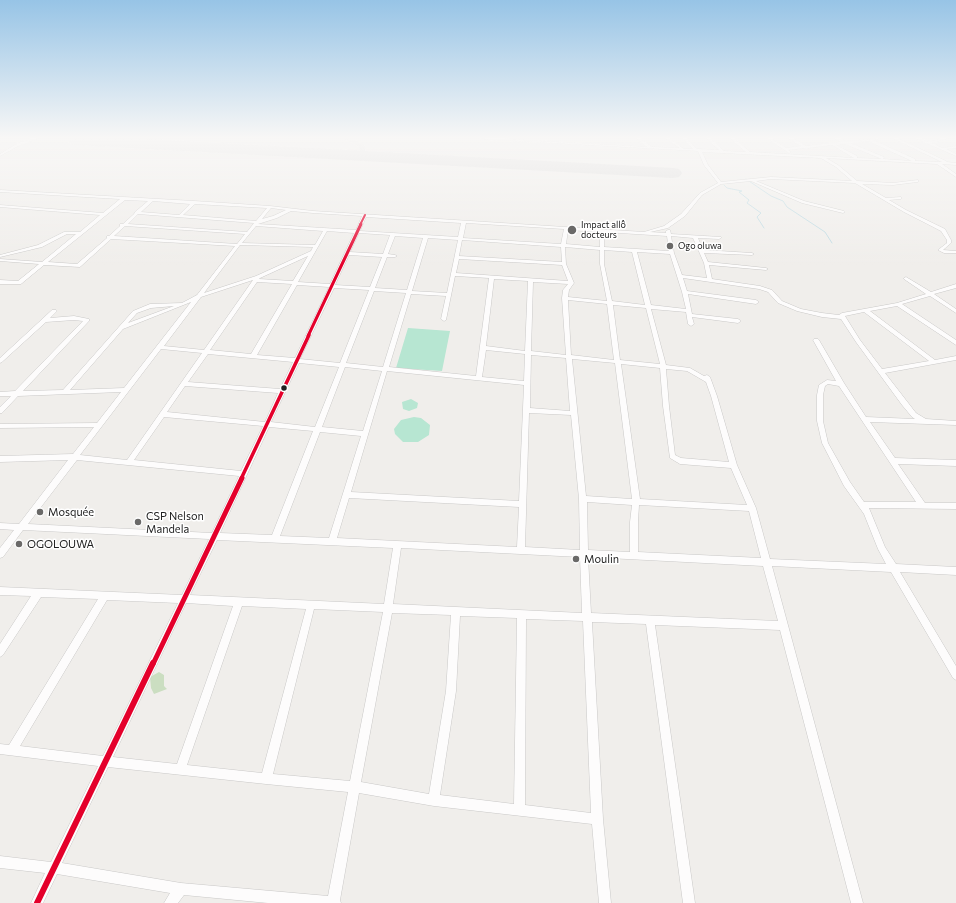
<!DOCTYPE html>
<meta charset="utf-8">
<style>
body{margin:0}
canvas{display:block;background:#f0eeeb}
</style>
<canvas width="956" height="903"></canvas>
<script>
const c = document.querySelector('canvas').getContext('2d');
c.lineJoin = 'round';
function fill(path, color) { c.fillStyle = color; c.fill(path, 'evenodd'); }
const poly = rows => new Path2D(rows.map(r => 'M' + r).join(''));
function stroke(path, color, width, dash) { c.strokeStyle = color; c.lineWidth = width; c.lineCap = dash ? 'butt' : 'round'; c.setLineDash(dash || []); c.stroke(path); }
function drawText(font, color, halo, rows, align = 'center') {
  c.font = font + ' Commissioner,sans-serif'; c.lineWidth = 3; c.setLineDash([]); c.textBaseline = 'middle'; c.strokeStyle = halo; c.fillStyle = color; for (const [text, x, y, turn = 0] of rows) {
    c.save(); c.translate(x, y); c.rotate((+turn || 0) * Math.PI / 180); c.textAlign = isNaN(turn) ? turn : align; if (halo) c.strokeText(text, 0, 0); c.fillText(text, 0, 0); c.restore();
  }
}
const forest = poly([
 [159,672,164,675,164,686,167,689,154,694,151,688,150,677]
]);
const pitch = poly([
 [408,328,450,331,442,371,396,368],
 [411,399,418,403,417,408,409,411,403,409,402,402],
 [414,417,421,418,430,425,429,435,418,442,403,442,395,434,394,429,401,420]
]);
const stream = poly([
 [746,179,771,196,783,201,787,207,825,232,832,243],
 [724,185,727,188,742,191,739,192,749,200,747,203,761,213,757,217,764,228]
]);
const taxiway = poly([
 [345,139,353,139,364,145,367,158,361,158,359,147,345,139]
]);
const runway = poly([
 [67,139,149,139,673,168,679,169,682,173,679,177,673,178,75,145,69,143,67,139]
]);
const minor = poly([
 [31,139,37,139,20,145,0,156,0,154,18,143,31,139],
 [481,139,503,139,647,147,637,139,641,139,652,147,680,148,666,139,670,139,684,149,693,149,683,139,687,139,697,149,719,150,707,139,711,139,724,151,746,152,731,139,735,139,750,152,854,158,832,145,808,148,807,149,804,148,788,150,791,152,789,153,768,139,772,139,786,148,801,146,789,139,794,139,806,146,841,142,835,139,840,139,846,141,879,139,873,140,915,159,915,161,942,162,894,139,899,139,946,161,947,162,956,163,956,165,942,164,956,174,956,177,937,164,826,158,838,165,857,181,893,183,918,180,918,182,917,182,893,185,862,184,886,198,901,197,901,199,900,199,889,200,906,210,945,229,951,240,951,243,943,250,956,251,956,253,944,253,938,250,947,243,947,240,941,231,904,212,855,183,771,179,756,181,804,201,844,211,845,212,843,213,802,203,751,181,721,184,702,195,685,216,668,228,650,232,666,233,666,231,668,230,670,230,671,234,721,237,721,238,719,239,698,238,703,250,752,253,754,254,752,255,704,253,708,262,766,268,768,269,766,270,709,265,712,279,760,286,772,290,782,301,801,309,822,313,839,315,842,313,897,303,926,294,904,279,904,278,906,277,931,292,956,284,956,288,934,294,956,309,956,313,930,296,902,304,956,340,956,345,897,306,870,311,935,360,956,356,956,360,885,373,916,413,926,419,956,421,956,425,870,422,895,458,956,460,956,466,898,464,925,503,956,503,956,509,869,508,885,547,896,564,956,567,956,575,900,572,956,666,956,680,953,678,891,572,772,566,863,903,851,903,780,630,655,625,695,903,683,903,646,624,592,622,603,819,611,903,599,903,592,824,434,806,359,793,340,900,341,903,268,903,184,895,178,903,164,903,170,893,57,874,43,903,31,903,45,873,0,868,0,856,51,862,98,766,0,754,0,744,9,745,98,599,41,597,3,655,0,657,0,644,31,596,0,595,0,587,182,595,209,539,23,530,3,557,0,558,0,548,14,530,0,529,0,523,19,524,68,460,0,462,0,456,73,454,94,427,0,428,0,424,97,423,121,392,18,396,2,413,0,413,0,407,11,396,0,396,0,392,15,391,83,321,74,320,46,322,2,362,0,363,0,358,52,310,56,310,57,311,50,318,74,316,89,319,89,321,23,391,63,390,133,311,150,304,182,303,197,295,235,246,111,239,80,267,44,265,21,284,0,284,0,280,18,281,39,264,0,261,0,259,42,262,76,234,67,234,42,247,0,257,0,255,38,245,64,232,80,232,100,215,0,207,0,205,103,213,120,199,0,192,0,190,194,201,270,206,313,211,644,232,664,226,681,214,700,193,718,183,704,165,698,151,481,139],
 [868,141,912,161,883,159,884,157,850,143,868,141],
 [845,144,882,159,883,159,857,158,857,156,836,145,845,144],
 [702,152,821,158,836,167,852,181,771,177,721,182,708,165,702,152],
 [125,200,148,201,135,212,134,214,123,224,120,224,120,226,109,236,107,236,107,238,77,264,48,262,125,200],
 [153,201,190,204,179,215,141,212,153,201],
 [195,204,267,208,256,221,183,215,195,204],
 [271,208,286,210,273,216,262,219,271,208],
 [291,211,313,213,362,216,356,230,258,224,277,218,291,211],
 [138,214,254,223,247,232,128,224,138,214],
 [366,217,461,223,458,237,360,231,366,217],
 [466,223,564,229,561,244,463,238,466,223],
 [125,226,245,234,237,244,114,236,125,226],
 [256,226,323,231,315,245,242,243,256,226],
 [568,230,600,232,600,247,566,244,568,230],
 [327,231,354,233,330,284,298,282,327,231],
 [604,232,667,236,669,251,604,247,604,232],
 [359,233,390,235,383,254,350,252,359,233],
 [395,236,423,238,407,290,375,288,387,257,395,257,397,256,395,255,388,254,395,236],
 [671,236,693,238,704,263,707,278,682,275,674,253,671,236],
 [428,238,458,240,447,293,412,291,428,238],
 [462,240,561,247,562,262,459,256,462,240],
 [240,245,313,247,311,251,256,276,204,293,240,245],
 [565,247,600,250,600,264,607,301,568,297,569,290,574,283,566,264,565,247],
 [604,250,632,252,645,305,612,301,604,264,604,250],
 [637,252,670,254,682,292,686,309,651,305,637,252],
 [349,255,382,257,370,287,335,285,349,255],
 [308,256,293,281,259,279,260,278,308,256],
 [459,259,562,265,568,281,456,273,459,259],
 [455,276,489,278,476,376,389,367,411,294,446,296,441,319,444,321,446,320,455,276],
 [683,278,759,289,768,292,778,303,797,311,822,317,841,319,856,342,902,405,912,417,915,419,866,417,844,383,819,340,818,339,814,339,813,340,836,381,827,380,819,385,817,395,817,421,822,443,844,486,864,514,878,549,886,564,770,559,756,508,737,465,717,396,710,377,707,375,704,376,690,368,666,365,651,309,686,312,688,324,691,326,694,324,692,317,738,323,741,321,738,319,692,314,688,294,756,304,759,302,756,300,687,291,683,278],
 [494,279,528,281,525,351,486,346,494,279],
 [253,280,204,350,164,346,201,297,253,280],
 [257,282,292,284,251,354,210,350,257,282],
 [533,282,568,284,563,290,562,298,566,355,531,351,533,282],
 [297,285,329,287,295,358,257,355,297,285],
 [334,288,369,290,340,363,300,359,334,288],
 [374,291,406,293,383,367,346,363,374,291],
 [568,300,607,304,614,360,571,355,568,300],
 [191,302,124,388,70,390,123,329,191,302],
 [613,305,646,308,660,364,620,360,613,305],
 [174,306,128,323,137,313,151,308,174,306],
 [864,312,929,361,882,369,860,340,845,316,864,312],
 [161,349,202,353,127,460,80,455,161,349],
 [486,350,525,354,524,381,482,377,486,350],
 [208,354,293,362,280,389,188,382,208,354],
 [531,355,566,358,570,411,530,408,531,355],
 [572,359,615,363,632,499,586,496,572,359],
 [299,363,339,367,315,427,271,422,299,363],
 [621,364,660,368,663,406,670,458,680,464,731,468,747,505,640,499,621,364],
 [345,367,382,371,363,431,322,427,345,367],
 [666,369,687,371,706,382,711,396,729,462,681,458,675,455,669,406,666,369],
 [387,371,524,385,519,501,351,492,387,371],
 [828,384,839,386,916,502,864,502,850,482,828,443,823,421,823,395,825,386,828,384],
 [185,386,278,393,265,422,167,412,185,386],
 [529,413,571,415,579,499,580,550,525,547,529,413],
 [164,417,263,426,241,471,134,460,164,417],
 [269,427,313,431,272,535,220,533,269,427],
 [320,432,361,436,329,538,280,536,320,432],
 [77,460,239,476,212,533,28,524,77,460],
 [349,498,519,507,517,547,337,538,349,498],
 [587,502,632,505,630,522,630,552,588,550,587,502],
 [639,505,749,511,761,558,638,552,638,522,639,505],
 [217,540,393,548,384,604,190,595,217,540],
 [401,548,580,557,582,613,393,604,401,548],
 [588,557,763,566,778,621,591,613,588,557],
 [107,600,178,603,103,756,20,746,107,600],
 [186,603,233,606,177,764,113,757,186,603],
 [242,606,306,609,262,773,187,765,242,606],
 [314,609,383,612,350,781,273,774,314,609],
 [392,613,451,615,446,691,429,794,361,782,392,613],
 [460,616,517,618,514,804,440,795,456,691,460,616],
 [526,619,583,621,591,813,525,805,526,619],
 [108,767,266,784,348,792,328,896,181,883,62,863,108,767],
 [917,139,922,139,928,142,940,139,947,139,932,143,942,148,956,146,956,148,946,149,956,154,956,156,917,139]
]);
const bus1Far4 = poly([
 [360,225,365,215]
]);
const bus1Far3 = poly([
 [308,336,361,224]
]);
const bus1Far2 = poly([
 [241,479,309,335]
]);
const bus1Far1 = poly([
 [153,664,242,478]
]);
const bus1 = poly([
 [37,903,153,663]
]);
const markers = [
 [572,230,5,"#6a6968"],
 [670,246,4,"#6a6968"],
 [284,388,3.5,"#222"],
 [40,512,4,"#6a6968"],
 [138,522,4,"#6a6968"],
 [19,544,4,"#6a6968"],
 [576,559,4,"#6a6968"]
];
const farPoinames = [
 ["Impact allô",581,225],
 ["docteurs",581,235],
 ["Ogo oluwa",678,246]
];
const poiNames = [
 ["Mosquée",48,512],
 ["CSP Nelson",146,516],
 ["Mandela",146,529],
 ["OGOLOUWA",27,544],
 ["Moulin",584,559]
];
fill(forest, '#cbdec1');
fill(pitch, '#b7e6d2');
stroke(stream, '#bfdbe3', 1);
fill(taxiway, '#dedddc');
fill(runway, '#dedddc');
stroke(minor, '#c9c8c7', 1);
fill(minor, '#fdfcfc');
stroke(bus1Far4, '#e4002b', 2);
stroke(bus1Far3, '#e4002b', 3);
stroke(bus1Far2, '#e4002b', 3.5);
stroke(bus1Far1, '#e4002b', 5);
stroke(bus1, '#e4002b', 6);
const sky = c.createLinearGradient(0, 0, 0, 265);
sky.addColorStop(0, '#97c4e6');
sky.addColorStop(0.52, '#f8f7f6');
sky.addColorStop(1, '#f8f7f600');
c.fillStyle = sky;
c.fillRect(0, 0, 956, 265);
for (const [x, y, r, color] of markers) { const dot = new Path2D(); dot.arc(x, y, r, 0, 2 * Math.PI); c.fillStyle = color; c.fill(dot); stroke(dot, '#fff', 1.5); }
drawText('9px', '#222', '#fff', farPoinames, 'left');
drawText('11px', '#222', '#fff', poiNames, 'left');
</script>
